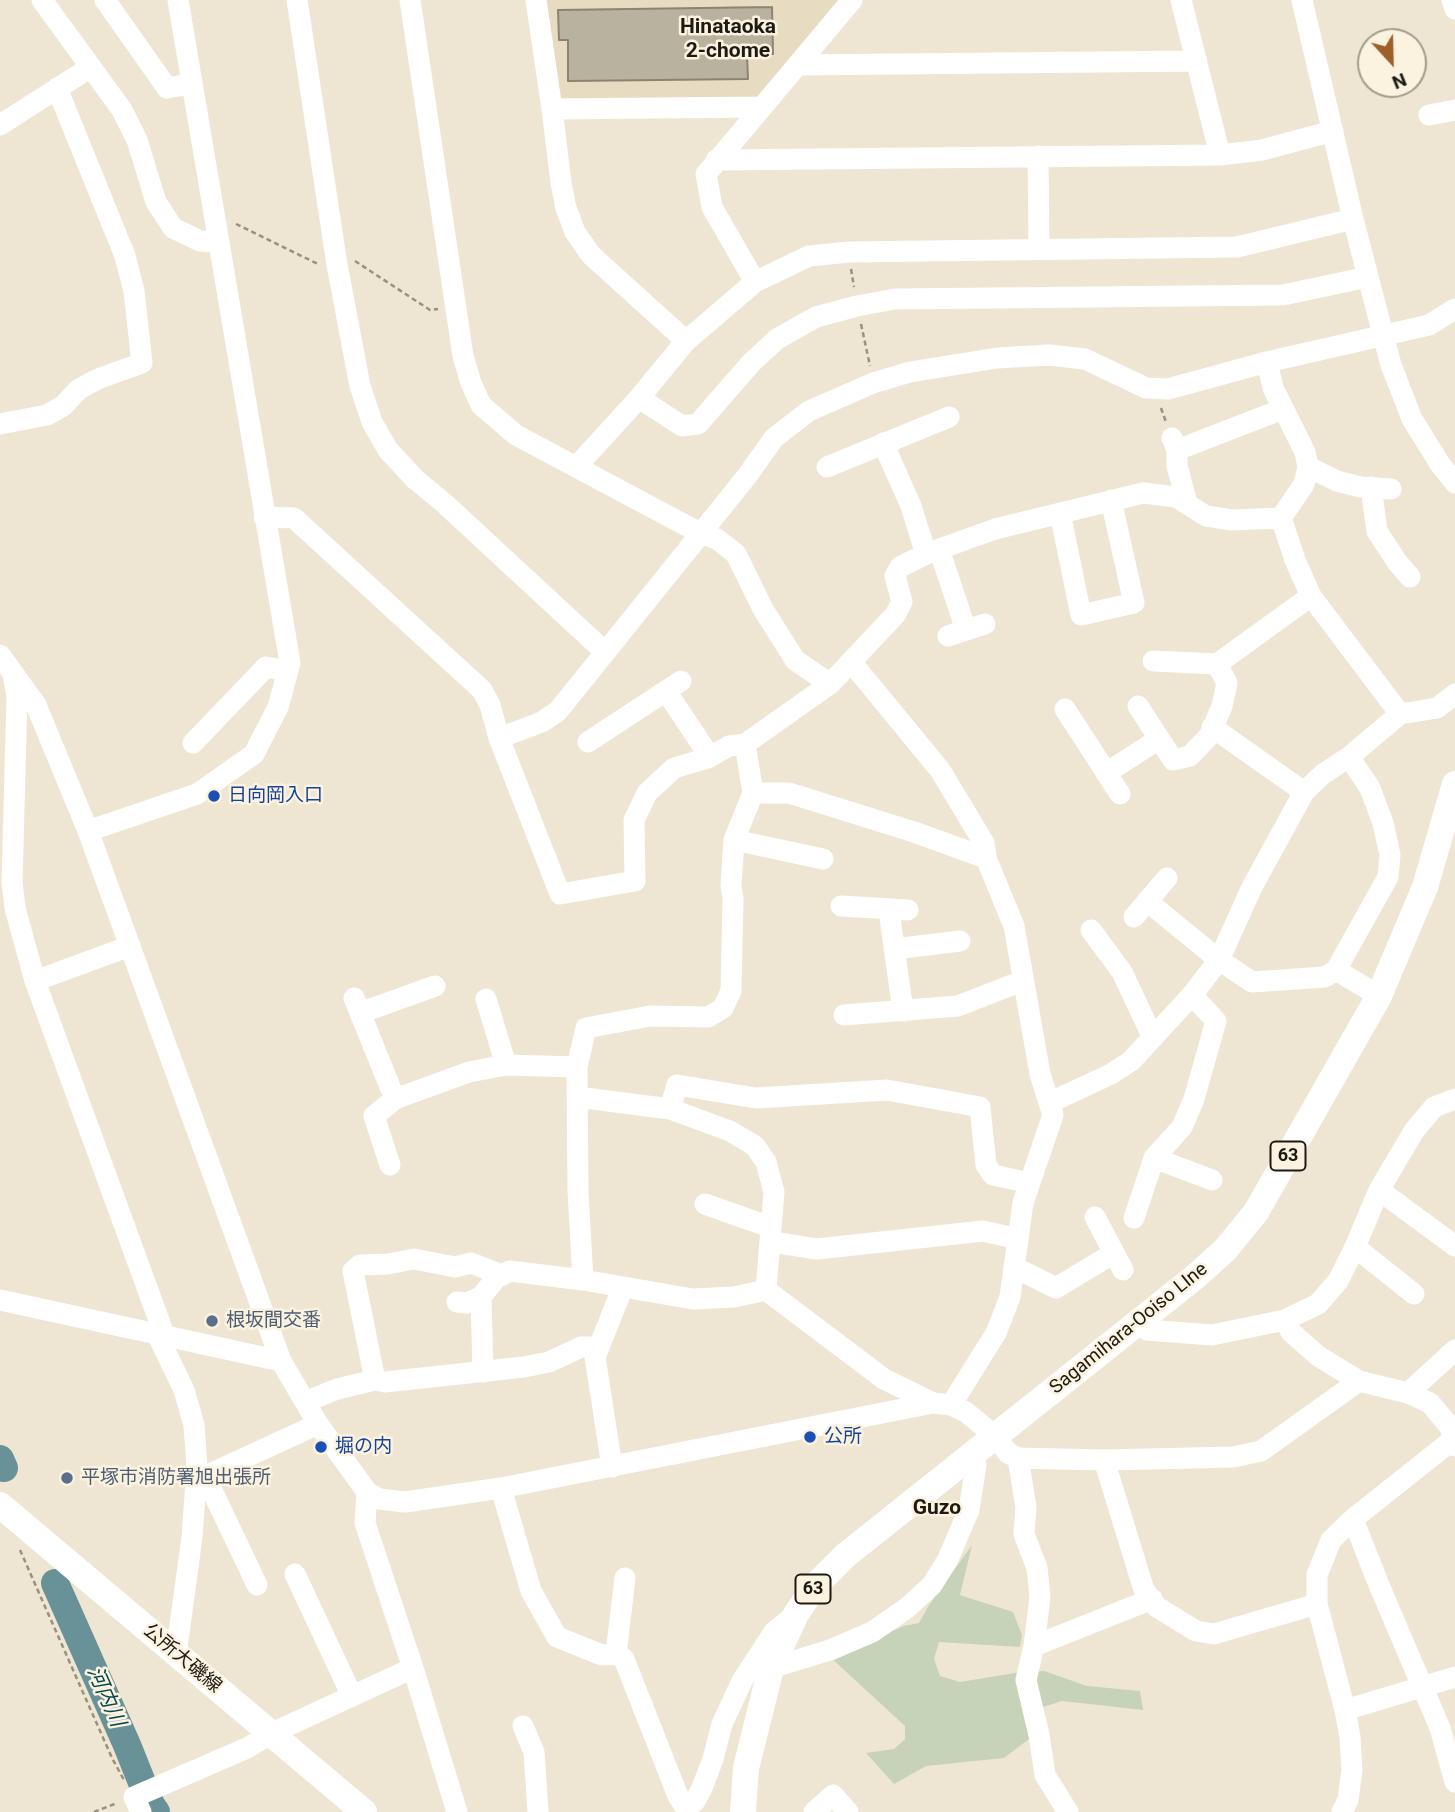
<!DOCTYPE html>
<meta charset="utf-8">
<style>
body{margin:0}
#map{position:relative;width:1455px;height:1812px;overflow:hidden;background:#eee6d2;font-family:Roboto,sans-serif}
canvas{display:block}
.north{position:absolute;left:1357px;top:28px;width:70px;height:70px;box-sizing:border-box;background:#fbf3df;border:2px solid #a29c8d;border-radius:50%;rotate:158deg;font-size:19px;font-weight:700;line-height:28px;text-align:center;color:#1d1a13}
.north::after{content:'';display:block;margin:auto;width:24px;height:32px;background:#a05f2a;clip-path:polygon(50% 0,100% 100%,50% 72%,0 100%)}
</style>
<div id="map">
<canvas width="1455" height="1812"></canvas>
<div class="north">N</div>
</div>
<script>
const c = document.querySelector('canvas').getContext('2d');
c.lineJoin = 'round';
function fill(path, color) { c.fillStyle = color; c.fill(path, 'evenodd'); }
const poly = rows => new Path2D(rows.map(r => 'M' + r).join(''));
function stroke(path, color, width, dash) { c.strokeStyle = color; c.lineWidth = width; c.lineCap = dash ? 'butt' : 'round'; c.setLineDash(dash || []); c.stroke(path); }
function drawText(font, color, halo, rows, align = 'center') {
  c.font = font + ' Roboto,"Noto Sans JP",sans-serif'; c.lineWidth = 5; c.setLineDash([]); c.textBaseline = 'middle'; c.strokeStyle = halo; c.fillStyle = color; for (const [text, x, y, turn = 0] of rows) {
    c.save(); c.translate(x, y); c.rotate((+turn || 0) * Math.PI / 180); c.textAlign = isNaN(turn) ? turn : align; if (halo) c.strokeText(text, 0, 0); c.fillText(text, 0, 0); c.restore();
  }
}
const built = poly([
 [542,0,844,0,763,95,751,101,563,101,556,96]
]);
const green = poly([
 [972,1545,960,1595,1013,1612,1022,1635,1020,1647,939,1642,934,1659,940,1676,960,1682,1015,1673,1044,1671,1087,1686,1140,1691,1143,1710,1062,1701,1043,1707,1029,1739,1004,1758,926,1766,894,1784,866,1753,894,1749,905,1739,905,1726,830,1657,904,1626,919,1623,929,1605]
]);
const river = poly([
 [0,1459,4,1468],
 [55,1583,127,1745,151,1805,156,1812]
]);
const building = poly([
 [772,7,773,54,747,55,748,79,568,81,568,40,559,40,558,10,772,7]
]);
const path = poly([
 [236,224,318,264],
 [355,261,430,310,438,309],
 [851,269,854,287],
 [861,324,870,366],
 [1161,408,1166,422],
 [20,1550,112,1758,124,1780],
 [94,1812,117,1803]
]);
const minor = poly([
 [42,0,122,110,137,140,156,202,173,228,200,241,218,242],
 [105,0,167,88,191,84],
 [297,0,337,265,360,386,372,422,388,450,416,480,444,503,605,652],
 [410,0,463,356,471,383,481,405,516,435,700,533,717,539,736,554,763,609,795,660,830,684],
 [536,0,552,109,561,183,566,208,575,232,591,255,686,341],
 [1181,0,1220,155],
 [1302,0,1353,219,1391,365,1412,419,1440,464,1455,483],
 [1452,0,1455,9],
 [797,65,1197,61],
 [552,109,760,107],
 [1429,115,1455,110],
 [0,125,91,67],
 [1038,156,1039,249],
 [716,160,1220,155,1262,150,1333,131],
 [755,282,712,207,706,174,852,0],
 [1267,362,1273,388,1305,452,1308,467,1304,484,1281,518],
 [639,398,682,426,698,424,751,363,777,339,816,317,857,306,895,299,1283,295,1368,277],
 [0,424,47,415,63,406,79,389,98,379,142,363,134,291,125,256,57,88],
 [1172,438,1177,450,1177,466,1187,503],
 [883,443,911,506,926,554],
 [1177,450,1283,409],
 [576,467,639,398,686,341,755,282,809,256,849,252,1237,247,1353,219],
 [827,467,949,417],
 [1308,467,1337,481,1361,487,1391,489],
 [1371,487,1377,531,1397,562,1410,577],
 [1060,513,1081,615,1134,603,1111,500],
 [264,517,294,518,482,690,490,705,499,738,560,894,635,881,634,820,647,793,674,768,708,758,729,746,745,744,830,684,895,615,902,602,895,576,900,567,926,554,995,529,1143,493,1176,497,1206,516,1232,520,1281,518],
 [1281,518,1295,560,1311,596,1400,714],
 [939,549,966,630],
 [948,636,985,624],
 [0,655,36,705,88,831,281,1361,318,1424,367,1492,379,1499,405,1502,501,1488,933,1403,951,1405,966,1412,995,1436,1008,1453,1018,1458,1104,1460,1233,1457,1261,1451,1359,1381],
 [1153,661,1217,664,1311,596],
 [852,663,940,770,984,843,986,858,1014,926,1040,1074,1053,1115,1023,1203,1010,1297,996,1333,951,1405],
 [13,674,17,697,12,882,15,908,35,981,164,1334],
 [666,691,704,748,708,758],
 [1138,706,1173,760,1190,756,1210,735,1222,706,1227,683,1217,664],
 [1065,709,1120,794],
 [1212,727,1304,792],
 [499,738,542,722,558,711,747,476,774,438,809,411,873,383,910,372,997,358,1049,355,1085,359,1146,388,1168,389,1267,362,1429,325,1455,309],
 [588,742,681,681],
 [193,743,266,667,288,671],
 [1106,773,1159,739],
 [753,793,789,793,914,832,986,858],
 [88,831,197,794,254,754,278,707,290,663,178,0],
 [734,840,823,859],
 [1147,901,1219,960,1252,982,1325,977,1336,970,1388,877,1390,855,1383,823,1370,788,1349,757],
 [841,906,908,910],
 [889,911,903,1011],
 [1134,917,1167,878],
 [1091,930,1122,972,1153,1038],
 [894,949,960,941],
 [1336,970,1379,996],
 [35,981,130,946],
 [354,998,395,1099],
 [486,999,506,1065],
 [360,1013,435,986],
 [844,1015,958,1006,1022,981],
 [577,1097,670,1109,730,1131,755,1146,766,1162,774,1192,766,1290],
 [1049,1103,1111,1074,1131,1061,1192,995,1219,960,1252,887,1304,792,1323,774,1349,757,1400,714,1437,708,1455,694],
 [670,1109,677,1085,756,1098,887,1090,980,1107,986,1165,993,1175,1030,1183],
 [1154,1158,1212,1180],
 [390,1165,374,1116,395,1099,469,1072,506,1065,577,1067],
 [1379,1190,1455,1246],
 [705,1204,770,1227],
 [1095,1217,1123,1270],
 [1134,1218,1154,1158,1182,1127,1194,1099,1216,1021,1192,995],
 [772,1242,817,1249,983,1231,1018,1239],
 [1355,1247,1414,1294],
 [1014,1267,1056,1288,1114,1253],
 [583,1280,578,1191,577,1067,586,1028,650,1016,708,1017,723,1008,731,991,733,899,731,886,734,840,753,793,745,744],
 [481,1297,483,1372],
 [0,1300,281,1361],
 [457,1302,467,1303,481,1297,496,1278,510,1271,583,1280,693,1299,734,1297,766,1290,884,1379,933,1403],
 [1285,1320,1291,1332,1318,1356,1359,1381,1408,1393,1430,1403,1450,1427,1455,1446],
 [1139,1323,1147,1330,1212,1335,1285,1320,1318,1304,1338,1281,1355,1247,1379,1190,1414,1131,1434,1107,1455,1099],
 [157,1334,184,1390,194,1425,197,1468,192,1537,176,1655],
 [375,1380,353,1271,360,1265,388,1264,414,1259,455,1267,471,1263,502,1275],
 [1408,1393,1455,1350],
 [305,1402,337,1389,375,1380,385,1382,524,1367,549,1362,581,1347,598,1347],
 [1018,1458,1026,1507,1024,1534,1037,1568,1040,1597,1034,1646,1026,1680,1039,1735,1045,1775,1068,1812],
 [1104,1460,1144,1590,1157,1607,1196,1631,1214,1634,1317,1604],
 [612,1467,595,1357,623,1287],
 [501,1488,531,1591,557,1637,602,1655,616,1654,624,1659,678,1796,686,1808,695,1801,702,1788,713,1759,722,1724,742,1681,774,1632,790,1619],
 [367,1492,365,1523,413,1668,457,1812],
 [1353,1519,1379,1585,1440,1728,1455,1782],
 [295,1574,352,1696],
 [257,1585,208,1482,210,1474,318,1424],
 [1034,1646,1152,1599],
 [616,1654,625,1578],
 [771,1668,830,1650,872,1632,907,1608,932,1585,948,1559,969,1510,976,1465,970,1455],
 [1345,1710,1455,1677],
 [523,1726,534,1752,538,1812],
 [141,1812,134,1797,247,1748,272,1733,413,1668],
 [814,1812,833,1795,848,1812],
 [1342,1812,1348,1800,1352,1770,1350,1737,1345,1710,1317,1604,1317,1575,1331,1540,1353,1519,1455,1438]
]);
const major = poly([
 [0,1505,364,1812],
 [743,1812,746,1768,771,1668,796,1614,815,1586,846,1555,1195,1277,1225,1250,1256,1212,1379,996,1425,887,1455,784]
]);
const markers = [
 [214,796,7,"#1a4fb4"],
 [212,1321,7,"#5c6f8a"],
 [810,1437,7,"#1a4fb4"],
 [321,1447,7,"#1a4fb4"],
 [67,1478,7,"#5c6f8a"]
];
const shields = [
 [1288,1156,35],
 [813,1589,35]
];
const shieldNames = [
 ["63",1288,1156],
 ["63",813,1589]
];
const transitNames = [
 ["日向岡入口",228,796],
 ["公所",824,1437],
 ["堀の内",335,1447]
];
const serviceNames = [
 ["根坂間交番",226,1321],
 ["平塚市消防署旭出張所",81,1478]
];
const streetNames = [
 ["Sagamihara-Ooiso LIne",1129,1329,-39],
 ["公所大磯線",182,1659,40]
];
const neighbourhoodNames = [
 ["Hinataoka",728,28],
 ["2-chome",728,52],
 ["Guzo",937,1509]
];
const waterNames = [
 ["河内川",105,1697,66]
];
fill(built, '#e7dcc1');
fill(green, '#c7d3b9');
stroke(river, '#689298', 28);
fill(building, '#b9b29f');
stroke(building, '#8b8472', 2);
stroke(path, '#979182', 2.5, [5, 3.5]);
stroke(minor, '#fff', 21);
stroke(major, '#fff', 26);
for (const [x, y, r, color] of markers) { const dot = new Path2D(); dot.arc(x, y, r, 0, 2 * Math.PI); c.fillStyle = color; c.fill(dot); stroke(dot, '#fbf3df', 2.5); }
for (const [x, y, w] of shields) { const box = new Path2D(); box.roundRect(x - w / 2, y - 14.5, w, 29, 5); c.fillStyle = '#fbf3df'; c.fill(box); stroke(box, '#1d1a13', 2); }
drawText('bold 18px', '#1d1a13', null, shieldNames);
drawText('19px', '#164399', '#fbf3df', transitNames, 'left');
drawText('19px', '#4e5e75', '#fbf3df', serviceNames, 'left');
drawText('19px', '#1d1a13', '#fbf3df', streetNames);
drawText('bold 21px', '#1d1a13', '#fbf3df', neighbourhoodNames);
drawText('italic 21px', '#03474f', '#fbf3df', waterNames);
</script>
